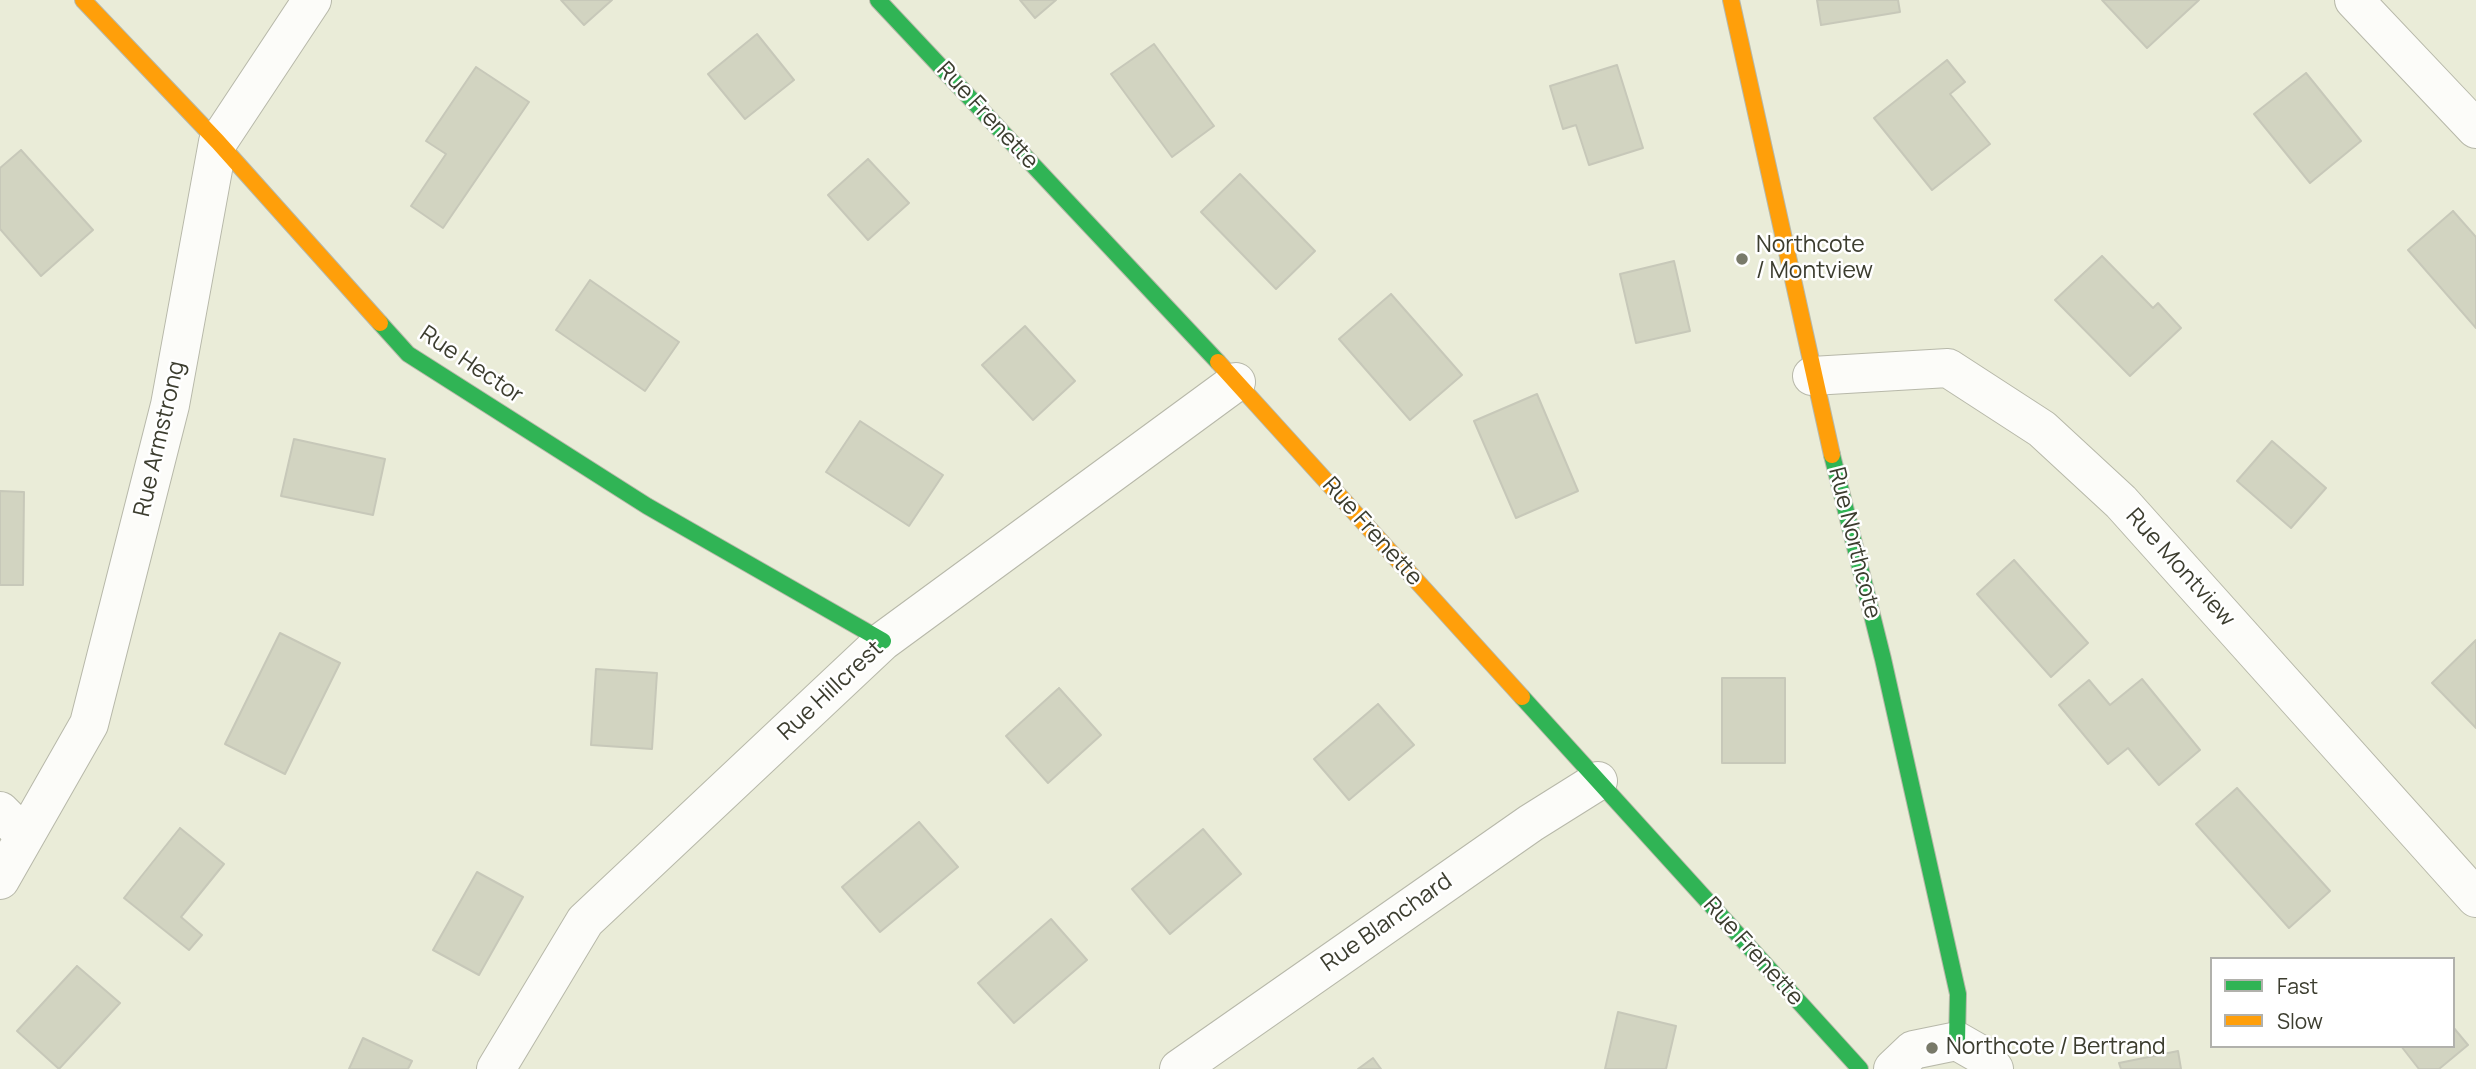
<!DOCTYPE html>
<style>
body{margin:0}
#map{position:relative;width:2476px;height:1069px;overflow:hidden;background:#eaecd8;font-family:Manrope,sans-serif}
canvas{display:block}
.legend{position:absolute;left:2210px;top:957px;width:245px;height:91px;box-sizing:border-box;background:#fff;border:2px solid #b1b1ac;margin:0;padding:9px 12px;list-style:none;font-size:21px;color:#3c3d2f}
.legend li{display:flex;align-items:center;gap:14px;height:35px}
.legend b{width:35px;border:2px solid #b1b1ac}
</style>
<div id="map">
<canvas width="2476" height="1069"></canvas>
<ul class="legend">
<li><b style="height:9px;background:#30b455"></b>Fast</li>
<li><b style="height:9px;background:#ff9f0a"></b>Slow</li>
</ul>
</div>
<script>
const c = document.querySelector('canvas').getContext('2d');
c.lineJoin = 'round';
function fill(path, color) { c.fillStyle = color; c.fill(path, 'evenodd'); }
const poly = rows => new Path2D(rows.map(r => 'M' + r).join(''));
function stroke(path, color, width, dash) { c.strokeStyle = color; c.lineWidth = width; c.lineCap = dash ? 'butt' : 'round'; c.setLineDash(dash || []); c.stroke(path); }
function drawText(font, color, halo, rows, align = 'center') {
  c.font = font + ' Manrope,sans-serif'; c.lineWidth = 5; c.setLineDash([]); c.textBaseline = 'middle'; c.strokeStyle = halo; c.fillStyle = color; for (const [text, x, y, turn = 0] of rows) {
    c.save(); c.translate(x, y); c.rotate((+turn || 0) * Math.PI / 180); c.textAlign = isNaN(turn) ? turn : align; if (halo) c.strokeText(text, 0, 0); c.fillText(text, 0, 0); c.restore();
  }
}
const building = poly([
 [561,0,612,0,584,25,561,0],
 [1020,0,1056,0,1035,18,1020,0],
 [1817,0,1898,0,1900,12,1821,25,1817,0],
 [2102,0,2199,0,2147,48,2102,0],
 [757,34,794,80,745,119,708,74,757,34],
 [1154,44,1214,126,1172,157,1111,74,1154,44],
 [1947,60,1965,82,1950,94,1990,144,1932,190,1874,118,1947,60],
 [1617,65,1643,148,1589,165,1576,125,1563,129,1550,86,1617,65],
 [476,67,529,102,443,228,411,206,446,154,426,141,476,67],
 [2306,73,2361,141,2310,183,2254,114,2306,73],
 [21,150,93,230,41,276,0,229,0,168,21,150],
 [868,159,909,203,868,240,828,195,868,159],
 [1240,174,1315,251,1276,289,1201,212,1240,174],
 [2453,211,2476,237,2476,328,2408,250,2453,211],
 [2102,256,2153,308,2158,303,2181,328,2130,376,2055,300,2102,256],
 [1674,261,1690,331,1636,343,1620,274,1674,261],
 [590,280,679,342,645,391,556,330,590,280],
 [1391,294,1462,375,1410,420,1339,339,1391,294],
 [1025,326,1075,381,1033,420,982,365,1025,326],
 [1537,394,1578,491,1516,518,1474,421,1537,394],
 [860,421,943,475,909,526,826,472,860,421],
 [294,439,385,459,373,515,281,496,294,439],
 [2272,441,2326,488,2291,528,2237,481,2272,441],
 [0,491,24,492,23,585,0,585,0,491],
 [2014,560,2088,643,2051,677,1977,594,2014,560],
 [280,633,340,663,285,774,225,744,280,633],
 [2476,640,2476,728,2432,683,2476,640],
 [596,669,657,673,652,749,591,745,596,669],
 [1722,678,1785,678,1785,763,1722,763,1722,678],
 [2142,679,2200,750,2159,785,2128,748,2108,764,2059,705,2089,680,2110,705,2142,679],
 [1059,688,1101,735,1048,783,1006,736,1059,688],
 [1378,704,1414,745,1349,800,1314,759,1378,704],
 [2237,788,2330,891,2289,928,2196,824,2237,788],
 [919,822,958,867,880,932,842,887,919,822],
 [180,828,224,864,181,917,202,935,189,950,124,898,180,828],
 [1203,829,1241,874,1170,934,1132,889,1203,829],
 [477,872,523,897,479,975,433,950,477,872],
 [1051,919,1087,960,1014,1023,978,983,1051,919],
 [77,966,120,1003,59,1069,17,1031,77,966],
 [1618,1012,1676,1026,1666,1069,1605,1069,1618,1012],
 [2453,1027,2468,1045,2439,1069,2419,1069,2401,1046,2453,1046,2453,1027],
 [363,1038,412,1061,408,1069,349,1069,363,1038],
 [2178,1051,2181,1069,2121,1069,2119,1063,2178,1051],
 [1373,1058,1381,1069,1358,1069,1373,1058]
]);
const street = poly([
 [2354,0,2476,129],
 [1812,376,1948,368,2042,429,2121,502,2476,898],
 [0,811,25,836],
 [0,880,89,724,170,405,218,142,312,0],
 [496,1069,585,921,883,641,1236,382],
 [1179,1069,1531,823,1598,781],
 [1893,1069,1913,1050,1957,1041,1985,1057,1994,1069]
]);
const fast = poly([
 [878,0,1218,362],
 [380,323,408,354,647,506,883,641],
 [1832,455,1883,659,1958,994,1957,1041],
 [1522,697,1860,1069]
]);
const slow = poly([
 [83,0,218,142,380,323],
 [1731,0,1832,455],
 [1218,362,1522,697]
]);
const markers = [
 [1742,259,7,"#797a6a"],
 [1932,1048,7,"#797a6a"]
];
const streetNames = [
 ["Rue Frenette",987,116,47],
 ["Rue Hector",471,365,34],
 ["Rue Armstrong",160,439,-77],
 ["Rue Frenette",1372,532,48],
 ["Rue Northcote",1854,543,76],
 ["Rue Montview",2180,568,48],
 ["Rue Hillcrest",831,691,-43],
 ["Rue Blanchard",1387,923,-35],
 ["Rue Frenette",1753,952,48]
];
const poiNames = [
 ["Northcote",1756,246],
 ["/ Montview",1756,272],
 ["Northcote / Bertrand",1946,1048]
];
fill(building, '#d2d4c1');
stroke(building, '#c7c8b9', 2);
stroke(street, '#b7b8a9', 40);
stroke(fast, '#b7b8a9', 18);
stroke(slow, '#b7b8a9', 18);
stroke(street, '#fcfcf9', 38);
stroke(fast, '#30b455', 16);
stroke(slow, '#ff9f0a', 16);
for (const [x, y, r, color] of markers) { const dot = new Path2D(); dot.arc(x, y, r, 0, 2 * Math.PI); c.fillStyle = color; c.fill(dot); stroke(dot, '#fff', 2.5); }
drawText('23px', '#3c3d2f', '#fff', streetNames);
drawText('23px', '#3c3d2f', '#fff', poiNames, 'left');
</script>
